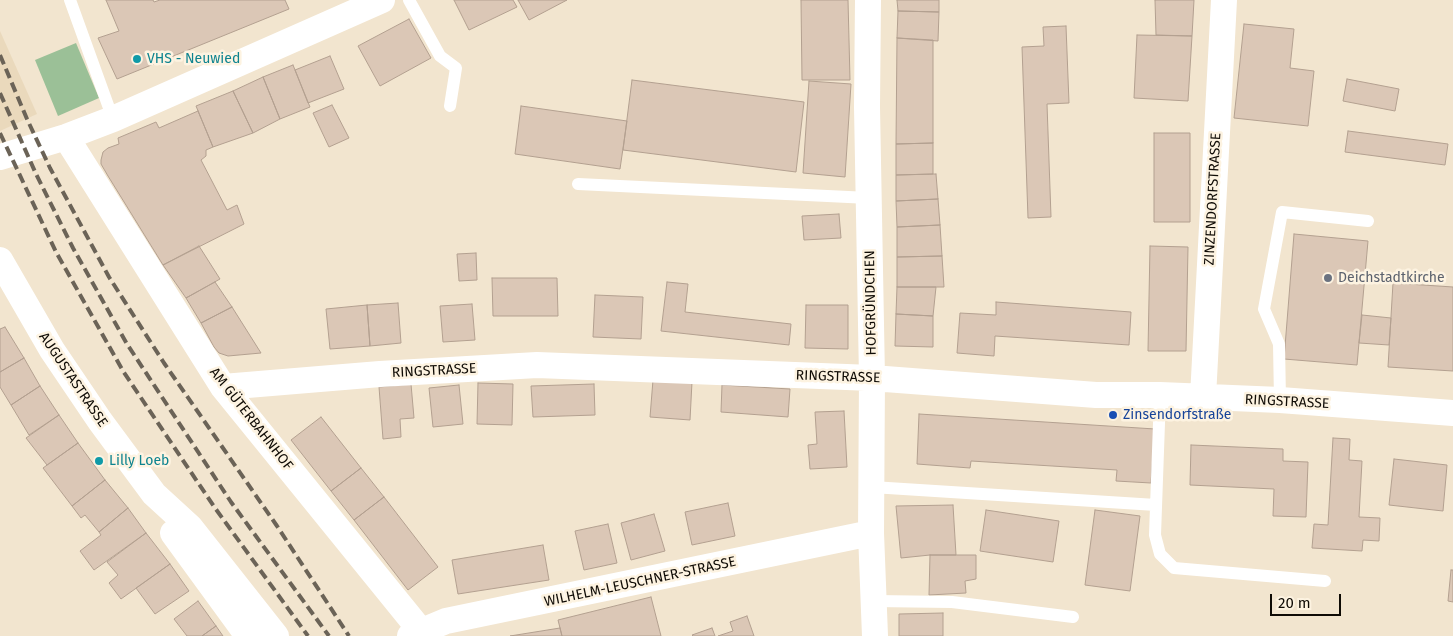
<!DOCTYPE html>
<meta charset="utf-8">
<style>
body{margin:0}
#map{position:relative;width:1453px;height:636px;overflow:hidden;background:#f2e5cf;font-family:"Fira Sans",sans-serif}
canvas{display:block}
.scale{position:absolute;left:1270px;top:594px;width:71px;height:22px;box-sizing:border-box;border:2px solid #0f0b05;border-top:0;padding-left:6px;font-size:15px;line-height:18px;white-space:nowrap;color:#0f0b05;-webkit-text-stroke:4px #fdf3e1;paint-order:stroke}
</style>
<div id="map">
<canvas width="1453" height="636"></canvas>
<div class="scale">20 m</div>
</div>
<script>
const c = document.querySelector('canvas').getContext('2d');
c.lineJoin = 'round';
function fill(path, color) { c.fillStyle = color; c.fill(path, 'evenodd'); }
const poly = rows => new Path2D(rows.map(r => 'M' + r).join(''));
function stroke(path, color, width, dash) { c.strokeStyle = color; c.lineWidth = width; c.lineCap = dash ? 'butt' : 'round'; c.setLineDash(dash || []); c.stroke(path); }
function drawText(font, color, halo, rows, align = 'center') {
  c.font = font + ' "Fira Sans",sans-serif'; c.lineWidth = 5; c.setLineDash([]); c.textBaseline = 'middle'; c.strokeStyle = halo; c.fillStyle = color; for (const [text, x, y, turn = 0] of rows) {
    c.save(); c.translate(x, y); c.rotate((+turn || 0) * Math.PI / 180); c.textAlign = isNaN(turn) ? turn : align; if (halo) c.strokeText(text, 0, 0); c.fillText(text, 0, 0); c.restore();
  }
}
const built = poly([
 [0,31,37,114,0,131]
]);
const green = poly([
 [76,43,99,98,58,116,35,60]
]);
const building = poly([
 [106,0,153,0,154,2,160,0,285,0,289,9,117,79,98,38,119,31,106,0],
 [454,0,513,0,517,7,469,30,454,0],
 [518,0,567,0,529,20,518,0],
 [801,0,848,0,850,80,802,80,801,0],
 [897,0,939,0,939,12,898,11,897,0],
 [1155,0,1194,0,1192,36,1156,35,1155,0],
 [898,11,939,12,938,41,897,38,898,11],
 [409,19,431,58,380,86,358,46,409,19],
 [1244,24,1294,29,1290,68,1314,71,1308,126,1234,118,1244,24],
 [1066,26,1069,103,1047,104,1051,217,1028,218,1022,47,1044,46,1043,27,1066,26],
 [1137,35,1192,36,1188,101,1134,98,1137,35],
 [897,38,933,40,933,143,896,144,897,38],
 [330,56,344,89,308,103,295,70,330,56],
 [293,65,310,107,280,119,263,77,293,65],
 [263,77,280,119,253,133,233,91,263,77],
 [1347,79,1399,89,1395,111,1343,101,1347,79],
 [632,80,804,102,796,172,623,150,632,80],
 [809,81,851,84,845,177,803,173,809,81],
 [233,91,253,133,213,147,196,106,233,91],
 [332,105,349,138,329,147,313,113,332,105],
 [521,106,627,121,620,169,515,154,521,106],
 [198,111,213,147,206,150,206,156,201,160,227,210,237,205,244,224,163,265,108,176,101,164,101,160,103,152,108,148,119,144,118,138,156,122,159,128,198,111],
 [1348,131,1448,144,1445,165,1345,152,1348,131],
 [1154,133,1190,133,1190,222,1154,222,1154,133],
 [933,143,933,174,896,175,896,144,933,143],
 [936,174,938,199,896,201,896,175,936,174],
 [938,199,940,225,897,227,896,201,938,199],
 [839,214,841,238,804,240,802,216,839,214],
 [940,225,942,256,897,257,897,227,940,225],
 [1294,234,1368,241,1357,365,1284,359,1294,234],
 [199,246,220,279,186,298,163,265,199,246],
 [1150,246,1188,247,1186,351,1148,351,1150,246],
 [476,253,477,280,459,281,457,254,476,253],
 [942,256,944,287,897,287,897,257,942,256],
 [492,278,557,278,558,316,493,316,492,278],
 [215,282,232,307,201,323,186,298,215,282],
 [667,282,688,284,685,312,791,324,789,345,661,331,667,282],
 [1393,283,1453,287,1453,371,1388,367,1393,283],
 [897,287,936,287,933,316,896,314,897,287],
 [595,295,643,297,641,339,593,337,595,295],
 [996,302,1131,312,1129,345,995,336,994,356,957,353,960,313,996,315,996,302],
 [398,303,401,343,370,346,367,305,398,303],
 [472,304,475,340,443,342,440,306,472,304],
 [367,305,370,346,330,349,326,309,367,305],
 [806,305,848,305,848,349,805,348,806,305],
 [232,307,261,353,228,356,219,353,214,347,201,323,232,307],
 [896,314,933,316,933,347,895,346,896,314],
 [1362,315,1391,318,1389,345,1359,343,1362,315],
 [5,327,24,358,0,372,0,329,5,327],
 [24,358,40,386,11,405,0,387,0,372,24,358],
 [653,380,692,382,690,420,650,417,653,380],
 [478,383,513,384,512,425,477,424,478,383],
 [411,384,414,418,400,419,401,437,383,439,379,387,411,384],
 [594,384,595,415,533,417,531,386,594,384],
 [459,385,463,424,433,427,429,388,459,385],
 [722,385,790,389,788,417,721,412,722,385],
 [40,386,59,415,29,435,11,405,40,386],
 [844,411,847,467,810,469,808,445,817,444,815,412,844,411],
 [919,414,1155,429,1151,483,1116,481,1117,470,971,461,970,468,917,464,919,414],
 [59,415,78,443,47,465,26,438,59,415],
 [321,417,361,468,331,491,291,440,321,417],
 [1333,438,1350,439,1349,460,1362,461,1359,517,1380,518,1379,541,1363,540,1362,551,1312,548,1314,524,1328,525,1333,438],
 [78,443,105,480,72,506,43,468,78,443],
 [1191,445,1283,449,1283,461,1308,462,1306,517,1273,516,1274,489,1190,485,1191,445],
 [1394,459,1447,465,1443,511,1389,505,1394,459],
 [361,468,384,497,354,520,331,491,361,468],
 [105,480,128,508,99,532,85,515,81,518,72,506,105,480],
 [384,497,438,567,408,590,354,520,384,497],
 [728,503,735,536,692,545,685,512,728,503],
 [953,505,956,555,930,555,901,558,896,506,953,505],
 [128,508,146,533,94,570,80,551,101,535,99,532,128,508],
 [986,510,1059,521,1053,562,980,551,986,510],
 [1095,510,1140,516,1130,591,1085,585,1095,510],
 [654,514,665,551,631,560,621,523,654,514],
 [608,524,617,563,584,570,575,531,608,524],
 [146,533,170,564,121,599,109,583,118,575,107,562,146,533],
 [543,545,549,580,458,594,452,560,543,545],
 [930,555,976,555,976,579,965,581,966,593,929,595,930,555],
 [170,564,189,591,155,614,136,588,170,564],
 [1451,570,1453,570,1453,602,1448,601,1451,570],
 [651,597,661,636,562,636,558,620,651,597],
 [198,601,216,626,202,636,187,636,174,619,198,601],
 [943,613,943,636,899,636,899,614,943,613],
 [747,616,754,636,718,636,733,631,730,622,747,616],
 [216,626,223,636,202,636,216,626],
 [560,628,562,636,510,636,560,628],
 [712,628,715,636,693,636,692,635,712,628]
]);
const lane = poly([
 [70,0,113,119],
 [409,0,440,56,456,68,450,106],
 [578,184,869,198],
 [1160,395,1155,535,1160,554,1174,568,1325,581],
 [1280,400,1279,344,1264,309,1282,212,1368,221],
 [872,487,1156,505],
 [874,601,952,602,1073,617]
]);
const street = poly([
 [868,0,867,107,872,378,871,533,875,636],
 [66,137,223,387,425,636],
 [0,157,66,137,113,119,382,0],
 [0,260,52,350,100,421,154,494,190,527,276,636],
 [223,387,380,374,537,365,872,378,1096,395,1160,395,1280,400,1453,413],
 [1203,397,1224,0],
 [173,533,248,636],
 [410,636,446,621,871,533]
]);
const rail = poly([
 [0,55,27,119,50,168,109,277,164,363,277,526,349,636],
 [0,93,36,174,73,248,127,344,231,502,329,636],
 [0,133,56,252,123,371,215,508,308,636]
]);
const markers = [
 [137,59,5,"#0f9aa8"],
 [1328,278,5,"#6b7280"],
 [1113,415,5,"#1a4fb4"],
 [99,461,5,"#0f9aa8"]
];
const cultureNames = [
 ["VHS - Neuwied",147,59],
 ["Lilly Loeb",109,461]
];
const streetNames = [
 ["ZINZENDORFSTRASSE",1213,199,-87],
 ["HOFGRÜNDCHEN",871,303,-91],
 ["RINGSTRASSE",434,371,-3],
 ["RINGSTRASSE",838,377,2],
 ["AUGUSTASTRASSE",73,380,56],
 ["RINGSTRASSE",1287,402,3],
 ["AM GÜTERBAHNHOF",251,419,52],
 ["WILHELM-LEUSCHNER-STRASSE",640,582,-12]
];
const worshipNames = [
 ["Deichstadtkirche",1338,278]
];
const transitNames = [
 ["Zinsendorfstraße",1123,415]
];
fill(built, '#ead9bc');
fill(green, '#9bc097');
fill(building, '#dbc7b6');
stroke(building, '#b3a090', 1);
stroke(lane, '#fff', 12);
stroke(street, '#fff', 26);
stroke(rail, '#6b6357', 4, [10, 5]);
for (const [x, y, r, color] of markers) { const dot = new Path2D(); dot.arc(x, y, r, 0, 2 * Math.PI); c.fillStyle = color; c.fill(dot); stroke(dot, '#fdf3e1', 2); }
drawText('14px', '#0d838f', '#fdf3e1', cultureNames, 'left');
drawText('14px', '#0f0b05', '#fdf3e1', streetNames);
drawText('14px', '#5b616d', '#fdf3e1', worshipNames, 'left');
drawText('14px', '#164399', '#fdf3e1', transitNames, 'left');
</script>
